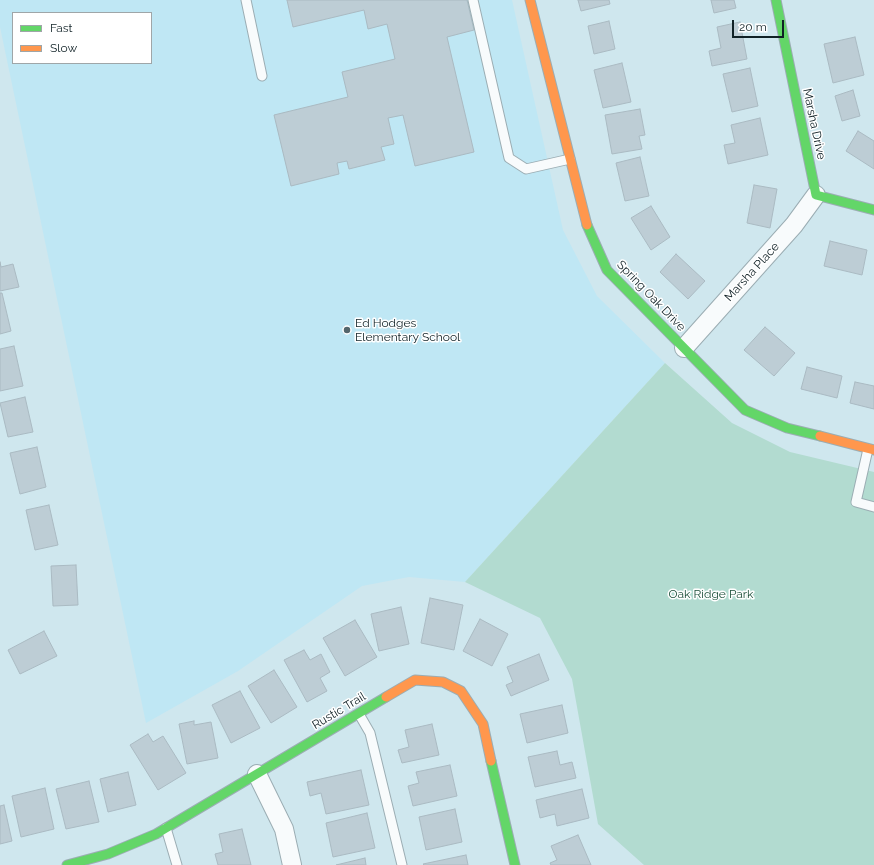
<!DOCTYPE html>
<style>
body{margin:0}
#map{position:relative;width:874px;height:865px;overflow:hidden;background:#cfe7ee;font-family:Raleway,sans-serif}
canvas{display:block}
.legend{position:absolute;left:12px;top:12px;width:140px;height:52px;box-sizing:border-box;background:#fff;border:1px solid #9fa6a8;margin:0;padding:5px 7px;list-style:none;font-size:12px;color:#102126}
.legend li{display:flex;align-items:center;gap:8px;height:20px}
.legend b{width:20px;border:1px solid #9fa6a8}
.scale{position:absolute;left:732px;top:20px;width:52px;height:18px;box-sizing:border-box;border:2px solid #102126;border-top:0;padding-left:5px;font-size:12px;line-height:14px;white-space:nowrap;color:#102126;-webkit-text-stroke:3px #fff;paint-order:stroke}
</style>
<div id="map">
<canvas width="874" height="865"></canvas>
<ul class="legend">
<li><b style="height:5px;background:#63d668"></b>Fast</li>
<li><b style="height:5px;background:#ff974d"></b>Slow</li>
</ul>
<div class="scale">20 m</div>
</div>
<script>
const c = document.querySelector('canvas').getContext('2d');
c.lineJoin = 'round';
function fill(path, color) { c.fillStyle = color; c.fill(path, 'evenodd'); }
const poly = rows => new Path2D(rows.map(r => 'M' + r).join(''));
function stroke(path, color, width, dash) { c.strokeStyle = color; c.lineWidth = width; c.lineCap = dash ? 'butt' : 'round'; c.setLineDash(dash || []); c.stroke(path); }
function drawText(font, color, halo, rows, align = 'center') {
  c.font = font + ' Raleway,sans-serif'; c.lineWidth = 3; c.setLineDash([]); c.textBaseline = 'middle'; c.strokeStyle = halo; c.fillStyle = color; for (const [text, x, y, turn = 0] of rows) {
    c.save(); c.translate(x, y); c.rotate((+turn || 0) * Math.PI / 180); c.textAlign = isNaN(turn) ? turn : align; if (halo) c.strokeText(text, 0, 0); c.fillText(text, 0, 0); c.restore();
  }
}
const built = poly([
 [0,0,512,0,563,230,597,296,665,363,465,582,409,577,362,586,238,671,146,723,0,27],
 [13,13,151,13,151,63,13,63]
]);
const green = poly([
 [665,363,732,423,790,452,874,472,874,865,644,865,598,824,572,679,540,618,465,582]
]);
const building = poly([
 [287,0,467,0,474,30,447,37,474,152,415,166,403,115,388,118,394,144,381,147,385,160,349,169,347,161,337,163,339,174,291,186,274,115,348,97,342,72,395,59,387,24,368,29,364,10,293,27,287,0],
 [578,0,609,0,610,4,581,11,578,0],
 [711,0,734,0,736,8,714,13,711,0],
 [609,21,615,49,594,54,588,26,609,21],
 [740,22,747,59,712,66,709,51,721,48,717,27,740,22],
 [855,37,864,75,833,83,824,44,855,37],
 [622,63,631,102,603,108,594,70,622,63],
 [750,68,758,106,732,112,723,74,750,68],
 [853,90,860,116,842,121,835,96,853,90],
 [640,109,645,135,639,136,642,149,612,154,605,115,640,109],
 [760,118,768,155,728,164,724,145,735,143,731,125,760,118],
 [858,131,874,141,874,169,846,151,858,131],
 [640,157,649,196,625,201,616,163,640,157],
 [754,185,777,189,770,228,747,223,754,185],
 [651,206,670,237,651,250,631,218,651,206],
 [830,241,867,250,862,275,824,266,830,241],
 [676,254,705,281,688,299,660,272,676,254],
 [0,262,1,267,13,264,19,287,0,291,0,262],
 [0,293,2,293,11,331,0,334,0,293],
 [765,327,795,353,774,376,744,350,765,327],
 [14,346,23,386,0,391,0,349,14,346],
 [807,367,842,376,837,398,801,389,807,367],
 [855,382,874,386,874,409,850,403,855,382],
 [25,397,33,432,8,437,0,403,25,397],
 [37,447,46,487,20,494,10,453,37,447],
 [49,505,58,545,35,550,26,510,49,505],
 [76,565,78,605,53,606,51,566,76,565],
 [430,598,463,605,454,650,421,643,430,598],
 [401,607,409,644,379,651,371,614,401,607],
 [480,619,508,634,492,666,463,651,480,619],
 [355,620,377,657,345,676,323,638,355,620],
 [44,631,57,656,20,674,8,650,44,631],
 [304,650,310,660,321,654,330,672,320,678,327,691,307,702,284,660,304,650],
 [539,654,549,680,511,696,506,685,513,682,507,667,539,654],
 [274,670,297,707,271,723,248,686,274,670],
 [240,691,260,728,231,743,212,705,240,691],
 [562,705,568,733,527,743,520,714,562,705],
 [194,721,194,725,211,722,218,758,187,764,179,724,194,721],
 [432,724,439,755,402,763,398,750,409,747,405,730,432,724],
 [148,734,153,742,163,736,186,773,158,790,130,745,148,734],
 [557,751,560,765,572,762,576,778,535,787,528,757,557,751],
 [450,765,457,796,413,806,408,786,419,783,416,772,450,765],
 [361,770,369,805,326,814,321,793,310,796,307,782,361,770],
 [128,772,136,805,108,812,100,779,128,772],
 [89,781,99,822,66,829,56,789,89,781],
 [45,788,54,829,21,837,12,796,45,788],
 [582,789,589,818,557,826,555,814,540,818,536,800,582,789],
 [4,805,12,841,0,844,0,806,4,805],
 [455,809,462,842,426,850,419,817,455,809],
 [367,813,375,848,333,857,326,823,367,813],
 [242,829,251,865,218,865,215,854,223,852,219,834,242,829],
 [578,835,591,865,551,865,550,863,557,860,551,846,578,835],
 [466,855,468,865,424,865,423,864,466,855],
 [365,858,366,865,336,865,365,858]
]);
const lane = poly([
 [246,0,262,76],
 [473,0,509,158,526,169,570,159],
 [868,449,856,502,874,507],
 [359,714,370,733,402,865],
 [166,828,177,865]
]);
const street = poly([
 [684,348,794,225,816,195],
 [257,774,284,829,292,865]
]);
const fast = poly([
 [776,0,816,195,874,210],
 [587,225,607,270,745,410,787,428,820,436],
 [491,761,515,865],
 [67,865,108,854,156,834,386,697]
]);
const slow = poly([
 [530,0,587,225],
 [820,436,874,450],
 [386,697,415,680,443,682,461,691,483,724,491,761]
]);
const markers = [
 [347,330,4,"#53666c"]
];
const streetNames = [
 ["Marsha Drive",814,124,78],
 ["Marsha Place",752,272,-48],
 ["Spring Oak Drive",651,296,46],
 ["Rustic Trail",339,711,-31]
];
const poiNames = [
 ["Ed Hodges",355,323],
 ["Elementary School",355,337]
];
const parkNames = [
 ["Oak Ridge Park",711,594]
];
fill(built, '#bfe7f4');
fill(green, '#b2dbd0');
fill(building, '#bdcdd5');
stroke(building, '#aabac2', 1);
stroke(lane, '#9badb3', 11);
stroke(street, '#9badb3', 20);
stroke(fast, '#9badb3', 11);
stroke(slow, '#9badb3', 11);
stroke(lane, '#f8fbfc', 9);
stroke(street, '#f8fbfc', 18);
stroke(fast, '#63d668', 9);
stroke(slow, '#ff974d', 9);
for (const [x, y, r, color] of markers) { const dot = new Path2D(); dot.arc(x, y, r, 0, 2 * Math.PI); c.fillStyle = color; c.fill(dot); stroke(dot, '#fff', 1.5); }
drawText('12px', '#102126', '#fff', streetNames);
drawText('12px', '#102126', '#fff', poiNames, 'left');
drawText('12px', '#1a4e38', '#fff', parkNames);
</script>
